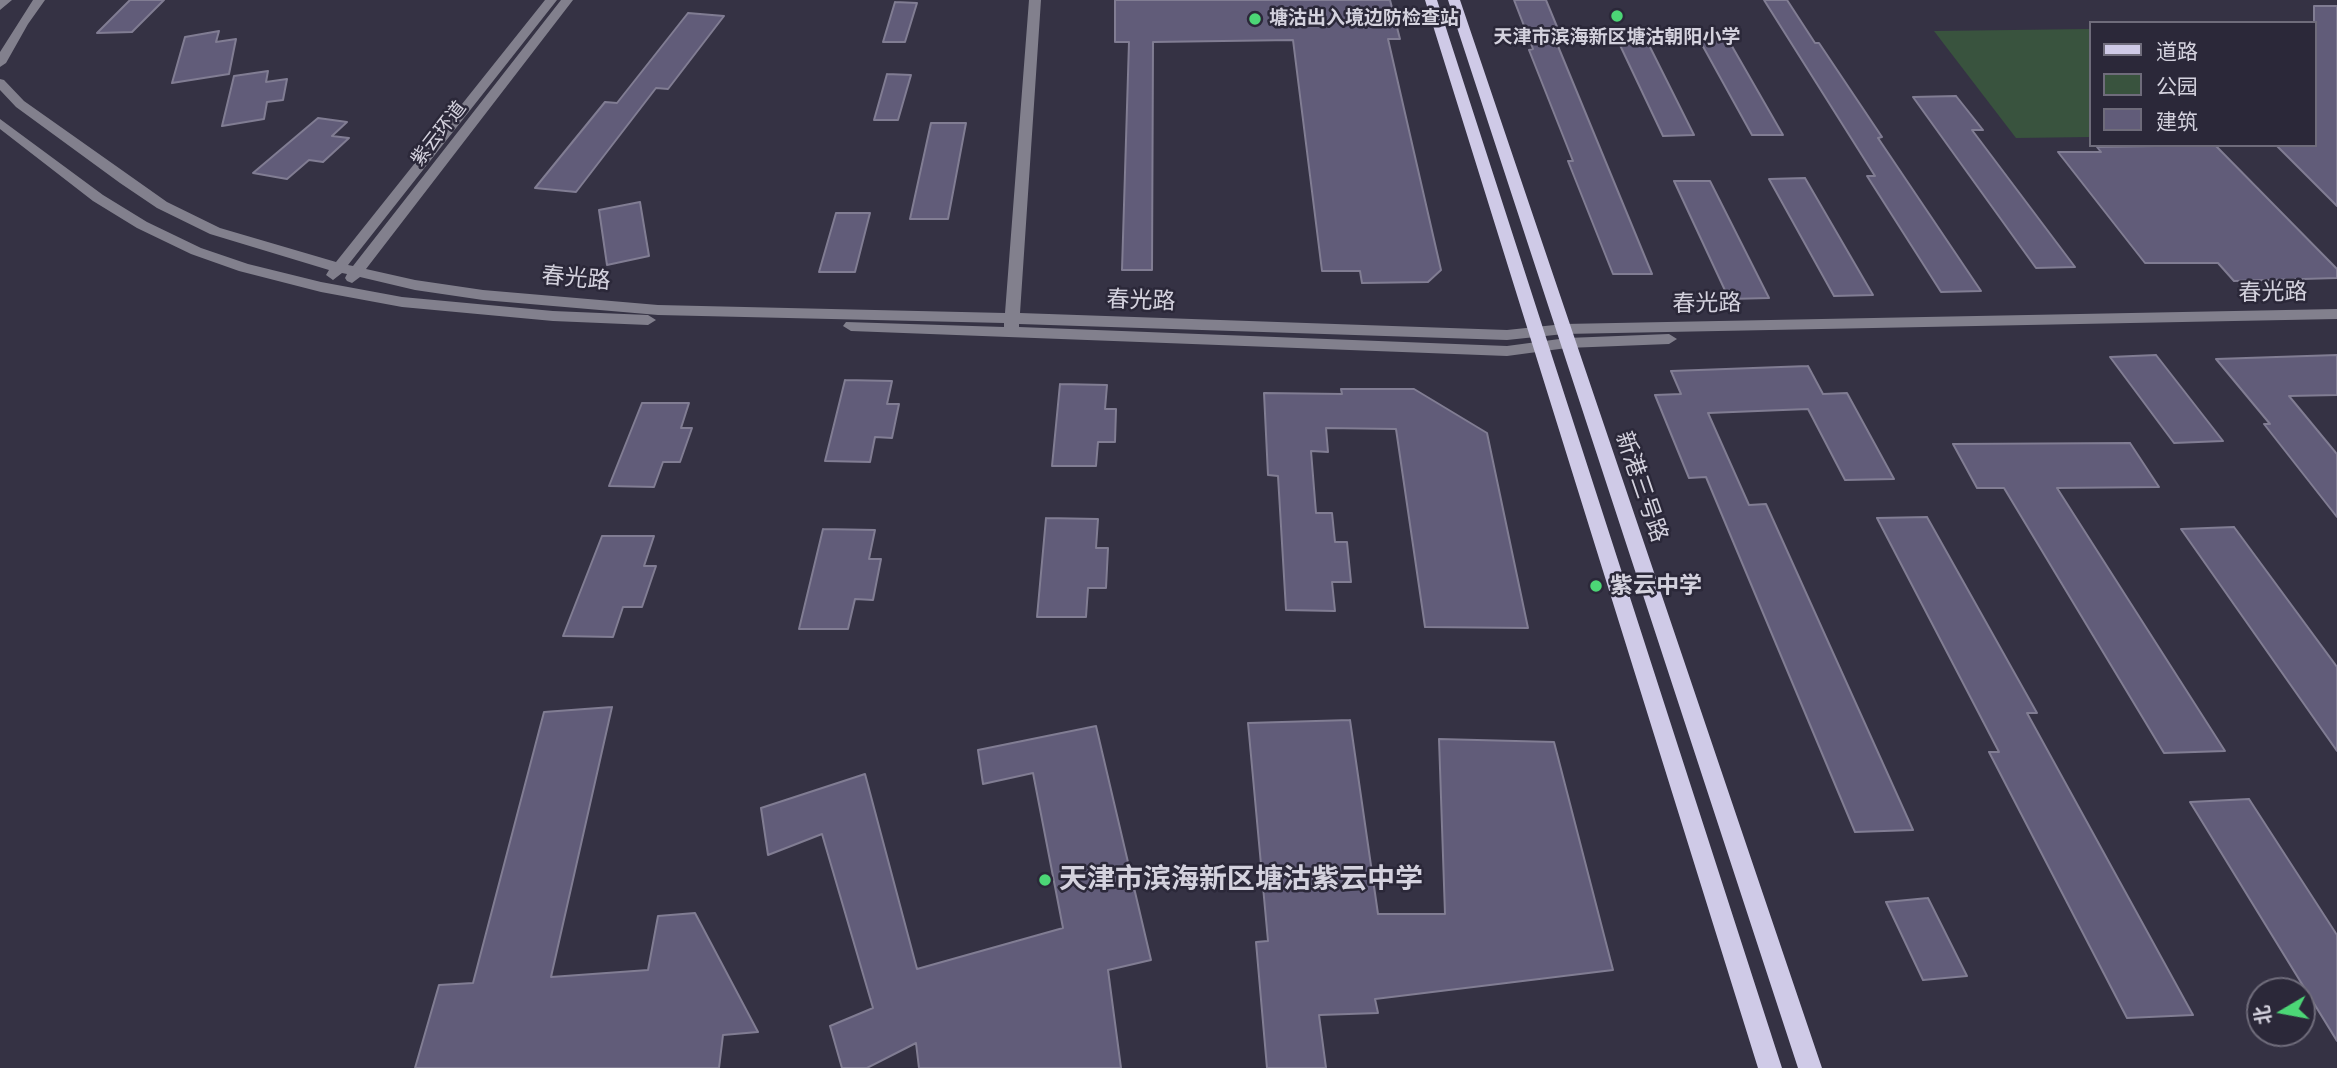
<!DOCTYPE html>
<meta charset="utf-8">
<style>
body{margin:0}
#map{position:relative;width:2337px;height:1068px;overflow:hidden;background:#353244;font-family:"IBM Plex Serif","Noto Sans SC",serif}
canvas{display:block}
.legend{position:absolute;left:2089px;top:21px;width:228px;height:126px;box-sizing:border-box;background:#2b2839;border:2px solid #6f6c7b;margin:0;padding:9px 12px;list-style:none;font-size:21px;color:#d4d2de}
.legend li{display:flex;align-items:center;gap:14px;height:35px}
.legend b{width:35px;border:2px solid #6f6c7b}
.north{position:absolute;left:2246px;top:977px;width:70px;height:70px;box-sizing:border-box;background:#2b2839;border:2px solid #6f6c7b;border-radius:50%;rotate:260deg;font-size:19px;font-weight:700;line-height:28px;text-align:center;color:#d4d2de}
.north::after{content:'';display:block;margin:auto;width:24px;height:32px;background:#4cd676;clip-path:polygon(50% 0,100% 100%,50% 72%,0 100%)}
</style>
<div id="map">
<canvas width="2337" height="1068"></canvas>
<ul class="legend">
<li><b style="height:9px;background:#cfcae7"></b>道路</li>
<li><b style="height:19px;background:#39533e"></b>公园</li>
<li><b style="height:19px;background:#615c79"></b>建筑</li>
</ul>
<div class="north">北</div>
</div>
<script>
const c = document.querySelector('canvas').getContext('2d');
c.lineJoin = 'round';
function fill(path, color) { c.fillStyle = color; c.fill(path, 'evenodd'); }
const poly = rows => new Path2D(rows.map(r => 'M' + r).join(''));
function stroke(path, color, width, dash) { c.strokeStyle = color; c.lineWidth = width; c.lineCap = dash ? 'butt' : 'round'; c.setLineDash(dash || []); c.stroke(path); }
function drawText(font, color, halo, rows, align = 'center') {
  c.font = font + ' "IBM Plex Serif","Noto Sans SC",serif'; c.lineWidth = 5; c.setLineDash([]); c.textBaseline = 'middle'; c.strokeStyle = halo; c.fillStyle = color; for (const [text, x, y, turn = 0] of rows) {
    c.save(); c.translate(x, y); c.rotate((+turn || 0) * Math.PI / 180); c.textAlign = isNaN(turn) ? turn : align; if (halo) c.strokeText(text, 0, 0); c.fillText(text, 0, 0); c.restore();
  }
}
const green = poly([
 [2090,29,2090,137,2016,138,1934,31]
]);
const building = poly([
 [130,0,164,0,132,32,97,33,130,0],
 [1115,0,1390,0,1400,39,1388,39,1441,270,1428,282,1362,283,1360,271,1322,271,1293,40,1153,42,1152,270,1122,270,1129,42,1115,42,1115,0],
 [1514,0,1546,0,1560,34,1553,34,1652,274,1613,274,1568,161,1573,161,1529,50,1533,49,1514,0],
 [1764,0,1787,0,1815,43,1819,43,1882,137,1878,138,1981,291,1941,292,1867,176,1875,176,1764,0],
 [895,2,917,3,905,42,883,42,895,2],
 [2314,6,2337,6,2337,206,2276,145,2314,145,2314,6],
 [688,13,724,16,668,89,656,88,576,192,535,188,605,102,617,103,688,13],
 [219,31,216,42,236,39,229,74,172,83,185,37,219,31],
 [1618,41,1647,41,1694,135,1663,136,1618,41],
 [1700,41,1729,41,1783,135,1752,135,1700,41],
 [268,71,266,82,287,79,283,100,267,102,264,119,222,126,234,76,268,71],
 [887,74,911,75,898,120,874,120,887,74],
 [1956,96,1983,130,1972,130,2075,267,2036,268,1913,97,1956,96],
 [318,118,347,122,332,136,349,138,323,162,309,160,287,179,253,173,318,118],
 [931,123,966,123,948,219,910,219,931,123],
 [2215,145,2337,269,2337,278,2234,281,2218,263,2145,263,2058,152,2101,152,2097,147,2215,145],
 [1805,178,1873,295,1834,296,1769,179,1805,178],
 [1674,181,1710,181,1769,298,1729,299,1674,181],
 [640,202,649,256,607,265,599,210,640,202],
 [836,213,870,213,855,272,819,272,836,213],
 [2156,355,2223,441,2174,443,2110,357,2156,355],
 [2337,355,2337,395,2289,396,2337,454,2337,517,2264,424,2270,424,2216,359,2337,355],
 [1808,366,1823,394,1847,393,1894,479,1845,480,1808,409,1708,413,1749,505,1766,504,1913,830,1855,832,1706,477,1689,478,1655,395,1681,394,1671,371,1808,366],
 [845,380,892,381,887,404,899,404,892,438,875,437,870,462,825,461,845,380],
 [1060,384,1107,385,1105,409,1116,409,1115,442,1098,442,1096,466,1052,466,1060,384],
 [1341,389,1414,389,1487,433,1528,628,1425,627,1396,429,1326,428,1328,452,1311,451,1316,513,1332,513,1335,542,1347,542,1351,582,1332,582,1335,611,1286,610,1278,476,1268,475,1264,393,1342,394,1341,389],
 [642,403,689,403,681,428,692,428,680,462,663,462,654,487,609,486,642,403],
 [2130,443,2159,487,2057,488,2225,751,2164,753,2004,488,1977,488,1953,444,2130,443],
 [1927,517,2037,713,2027,713,2193,1015,2127,1018,1989,752,1999,752,1877,518,1927,517],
 [1046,518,1098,519,1096,548,1108,548,1106,588,1088,588,1086,617,1037,617,1046,518],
 [2234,527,2337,667,2337,751,2181,529,2234,527],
 [823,529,875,530,869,559,881,559,873,600,855,599,848,629,799,629,823,529],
 [602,536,654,536,644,566,656,566,642,607,623,607,613,637,563,636,602,536],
 [612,707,551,977,648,970,658,916,695,913,758,1032,723,1035,719,1068,415,1068,439,985,473,983,544,712,612,707],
 [1350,720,1378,914,1445,914,1439,739,1554,742,1613,970,1375,999,1378,1013,1319,1015,1326,1068,1267,1068,1256,942,1268,941,1248,723,1350,720],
 [1096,726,1151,960,1108,970,1121,1068,919,1068,916,1043,867,1068,842,1068,830,1026,873,1008,822,834,768,855,761,808,865,774,917,969,1063,928,1033,773,983,784,978,750,1096,726],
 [2249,799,2337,935,2337,1041,2190,802,2249,799],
 [1928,898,1967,976,1923,980,1886,902,1928,898]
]);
const minor = poly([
 [0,0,12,0,0,10,0,0],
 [33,0,45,0,28,24,6,63,0,67,0,52,33,0],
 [545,0,557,0,348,265,353,266,561,0,573,0,366,269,415,280,483,290,658,305,1005,313,1029,0,1041,0,1020,313,1507,330,1564,324,2337,309,2337,319,1564,334,1507,340,1019,324,1019,327,1507,346,1567,338,1669,334,1677,339,1669,344,1567,348,1507,356,851,331,843,326,846,322,1004,327,1004,323,658,315,483,300,415,290,360,277,352,283,347,281,345,278,347,274,342,273,333,280,326,275,329,270,210,234,157,208,120,183,16,107,0,90,0,79,4,80,24,101,167,202,220,228,336,262,545,0],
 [0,119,103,195,147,222,201,248,248,264,321,282,402,297,553,311,648,315,656,320,648,325,553,321,402,307,321,292,239,271,191,254,137,228,93,201,0,129,0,119]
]);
const major = poly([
 [1425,0,1437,0,1782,1068,1758,1068,1425,0],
 [1448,0,1460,0,1822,1068,1798,1068,1448,0]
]);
const markers = [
 [1617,16,7,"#4cd676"],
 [1255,19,7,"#4cd676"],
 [1596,586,7,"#4cd676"],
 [1045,880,7,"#4cd676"]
];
const farPoinames = [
 ["塘沽出入境边防检查站",1269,19],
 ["天津市滨海新区塘沽朝阳小学",1617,38,"center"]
];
const farStreetnames = [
 ["紫云环道",439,134,-52]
];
const streetNames = [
 ["春光路",576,279,5],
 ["春光路",2273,293,-1],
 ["春光路",1141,301,2],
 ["春光路",1707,304,-1],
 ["新港三号路",1641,487,71]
];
const poiNames = [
 ["紫云中学",1610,586]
];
const nearPoinames = [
 ["天津市滨海新区塘沽紫云中学",1059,880]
];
fill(green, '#39533e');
fill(building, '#615c79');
stroke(building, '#817d93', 2);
fill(minor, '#82808d');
fill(major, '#cfcae7');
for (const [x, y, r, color] of markers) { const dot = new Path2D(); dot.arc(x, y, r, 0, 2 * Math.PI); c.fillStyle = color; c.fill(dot); stroke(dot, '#2b2839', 2.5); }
drawText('bold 19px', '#d4d2de', '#2b2839', farPoinames, 'left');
drawText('19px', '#d4d2de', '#2b2839', farStreetnames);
drawText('23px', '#d4d2de', '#2b2839', streetNames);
drawText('bold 23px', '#d4d2de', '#2b2839', poiNames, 'left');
drawText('bold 28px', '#d4d2de', '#2b2839', nearPoinames, 'left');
</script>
